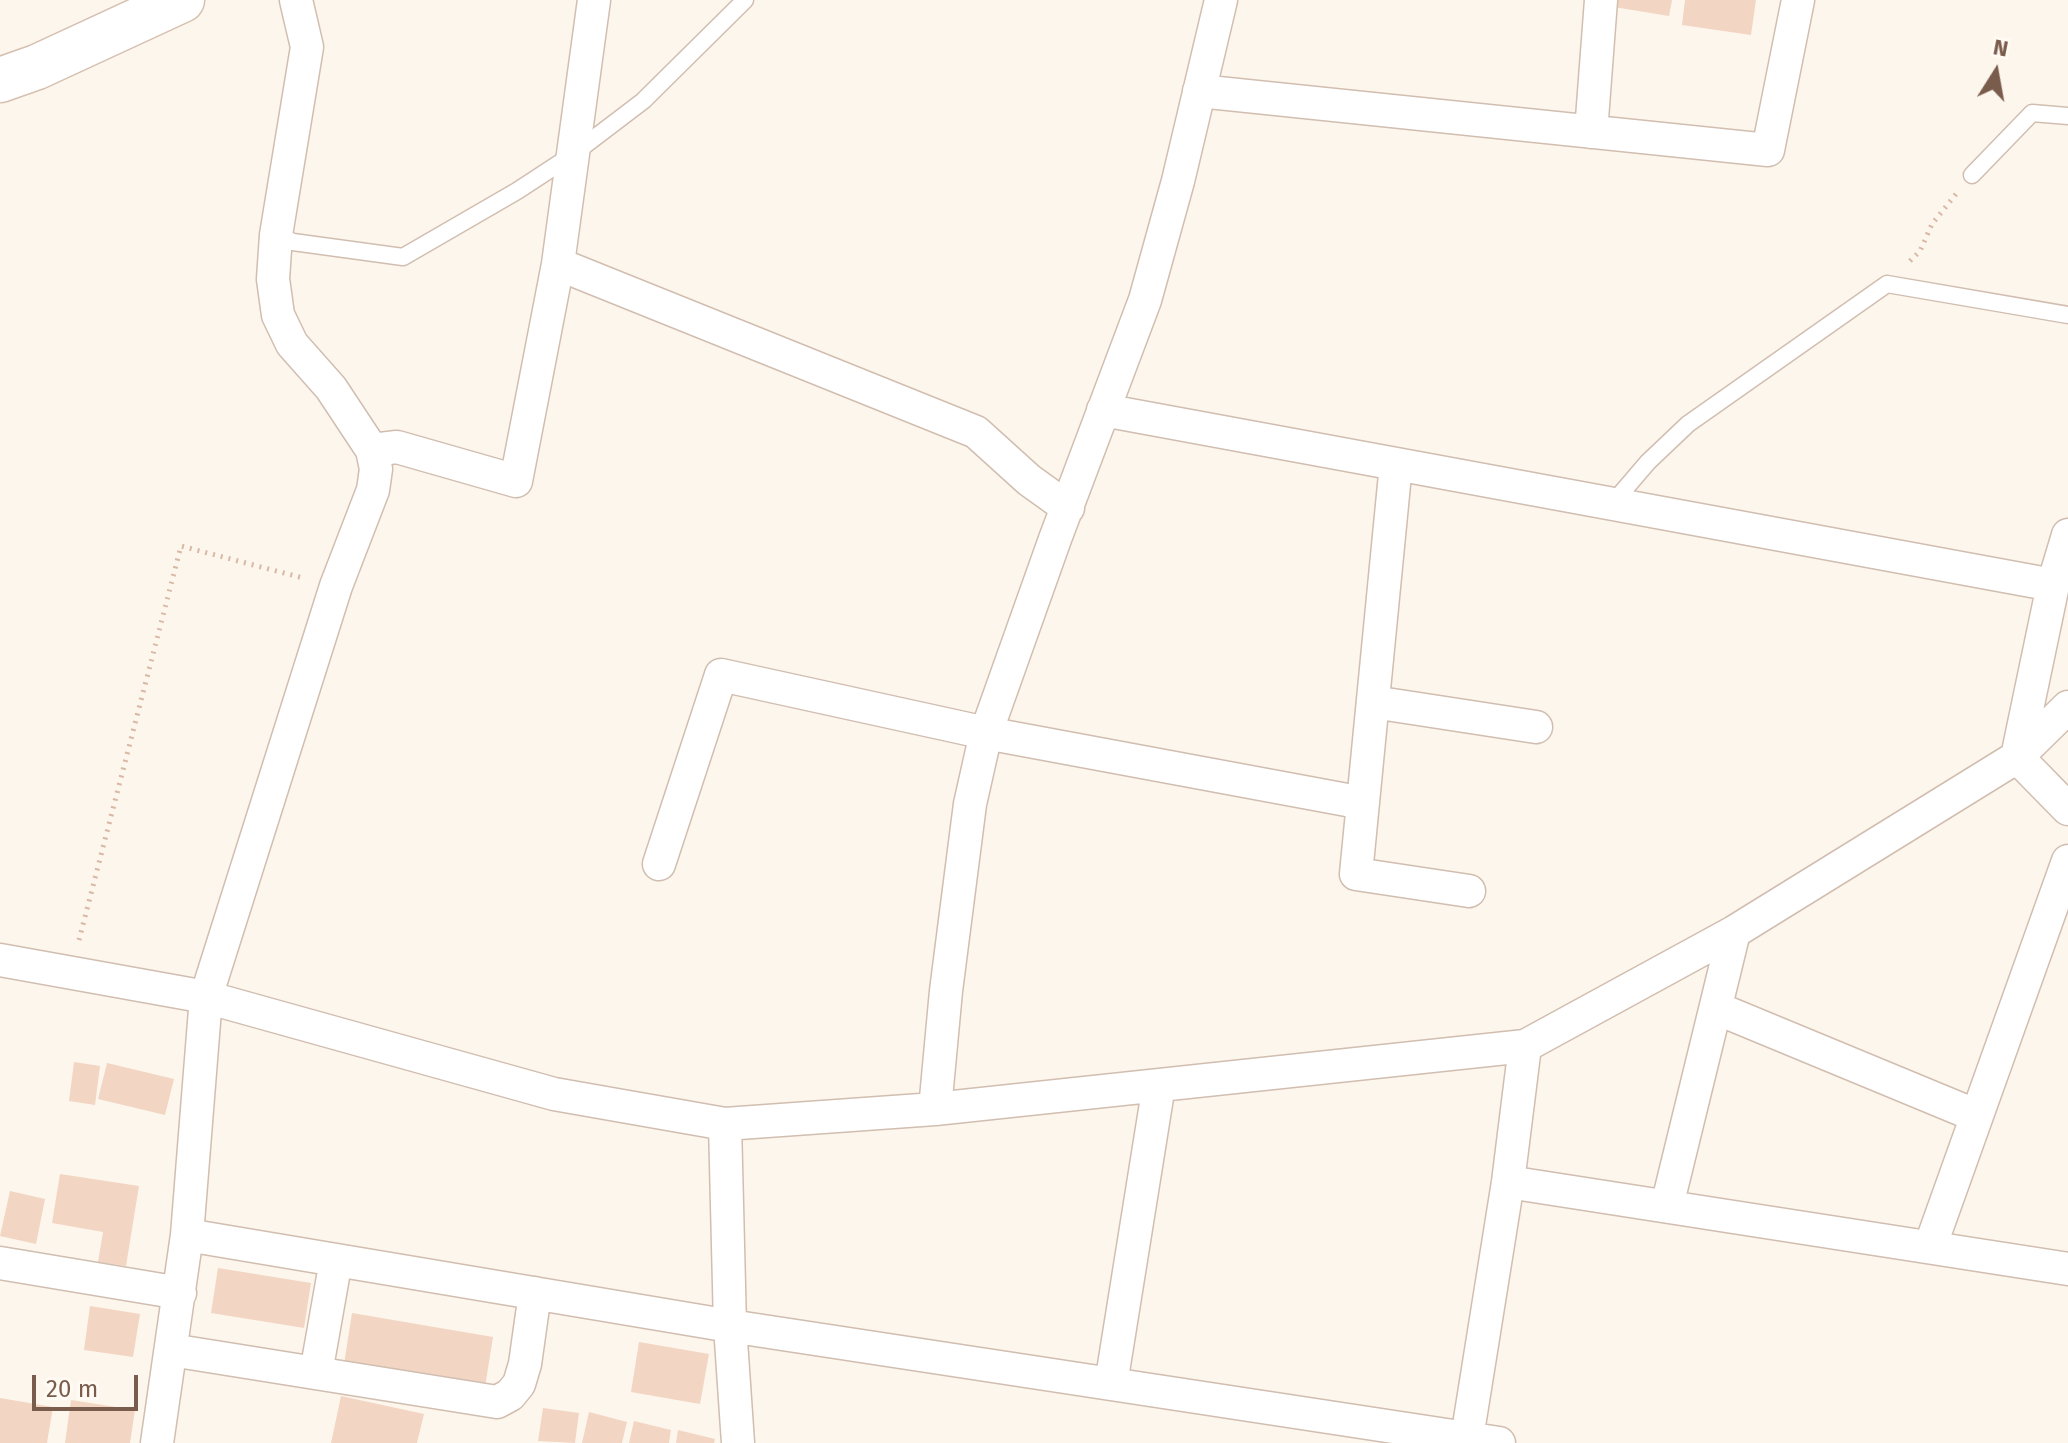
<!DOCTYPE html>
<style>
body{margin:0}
#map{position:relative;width:2068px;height:1443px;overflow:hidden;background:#fdf6ec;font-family:"Fira Sans",sans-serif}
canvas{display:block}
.north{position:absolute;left:1956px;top:32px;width:80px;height:80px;-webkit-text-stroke:6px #fffaf3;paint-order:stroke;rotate:11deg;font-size:22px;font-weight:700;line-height:32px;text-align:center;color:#7a5c4d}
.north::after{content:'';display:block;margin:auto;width:28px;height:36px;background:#7a5c4d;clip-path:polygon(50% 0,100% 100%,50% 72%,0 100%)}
.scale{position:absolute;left:32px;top:1375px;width:106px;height:36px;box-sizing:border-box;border:4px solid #7a5c4d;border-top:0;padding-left:10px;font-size:24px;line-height:28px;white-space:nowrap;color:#7a5c4d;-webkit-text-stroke:6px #fffaf3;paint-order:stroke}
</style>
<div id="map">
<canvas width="2068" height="1443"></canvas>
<div class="north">N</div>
<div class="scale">20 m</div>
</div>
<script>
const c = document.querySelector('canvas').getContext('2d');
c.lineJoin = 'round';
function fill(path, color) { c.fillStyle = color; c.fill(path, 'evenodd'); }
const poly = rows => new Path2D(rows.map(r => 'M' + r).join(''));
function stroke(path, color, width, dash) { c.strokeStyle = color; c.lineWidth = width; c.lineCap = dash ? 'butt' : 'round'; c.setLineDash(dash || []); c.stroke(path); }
const building = poly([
 [1609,0,1672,0,1669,16,1608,6],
 [1685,0,1756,0,1751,35,1682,25],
 [74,1062,100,1066,95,1105,69,1101],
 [107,1063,174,1079,165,1115,98,1099],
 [60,1174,139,1186,126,1266,98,1262,103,1232,52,1223],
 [10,1191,45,1199,36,1244,0,1236],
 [218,1268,311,1283,304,1328,211,1313],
 [90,1306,140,1314,133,1357,84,1350],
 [352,1313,493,1337,485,1387,344,1364],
 [639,1342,709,1354,700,1404,631,1392],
 [341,1396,424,1414,417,1443,331,1443],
 [0,1398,53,1407,47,1443,0,1443],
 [71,1400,135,1410,130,1443,65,1443],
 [543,1408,579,1413,575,1443,538,1441],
 [589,1412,627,1422,622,1443,582,1443],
 [634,1421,671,1430,669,1443,629,1443],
 [678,1430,715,1439,714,1443,676,1443]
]);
const path = poly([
 [1910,261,1920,251,1932,224,1956,194],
 [79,940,181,546,303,578]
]);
const lane = poly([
 [1972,175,2032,113,2068,116],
 [276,235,293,242,403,257,517,191,572,155,643,101,745,0],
 [1612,504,1648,462,1688,424,1887,284,2068,315]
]);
const street = poly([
 [594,0,558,264,976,432,1029,480,1068,508],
 [1199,91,1768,150,1798,0],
 [1591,132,1601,0],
 [1103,410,2053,585],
 [372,450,397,447,516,481,558,264],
 [1396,464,1356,874,1469,891],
 [1373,702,1536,727],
 [2017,757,2053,585,2068,535],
 [2017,757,2068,809],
 [659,864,721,675,986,733,1363,803],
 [0,960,206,997,554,1094,725,1124,935,1109,1525,1046,1734,932,2017,757,2068,707],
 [1716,1008,1977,1116],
 [935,1109,946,991,970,804,986,733,1055,539,1145,300,1178,181,1221,0],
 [725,1124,730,1326,738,1443],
 [1508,1182,2068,1269],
 [1667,1206,1734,932],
 [187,1235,730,1326,1499,1443],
 [1930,1247,2068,861],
 [0,1263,180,1293],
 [171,1350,497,1402,510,1395,519,1384,525,1364,535,1293],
 [316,1373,336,1260],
 [1111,1384,1159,1085],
 [1467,1438,1508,1182,1525,1046],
 [157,1443,187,1235,206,997,336,586,373,490,376,469,372,450,331,388,292,344,278,315,273,279,276,235,307,47,296,0]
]);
const secondary = poly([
 [0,80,37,67,182,0]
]);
fill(building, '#f3d5c3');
stroke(lane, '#d1beb0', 19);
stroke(street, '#d1beb0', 35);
stroke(secondary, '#d6c0b0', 47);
stroke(path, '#d9b8a5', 5, [2, 6]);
stroke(lane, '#fff', 16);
stroke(street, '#fff', 32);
stroke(secondary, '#fff', 44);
</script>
